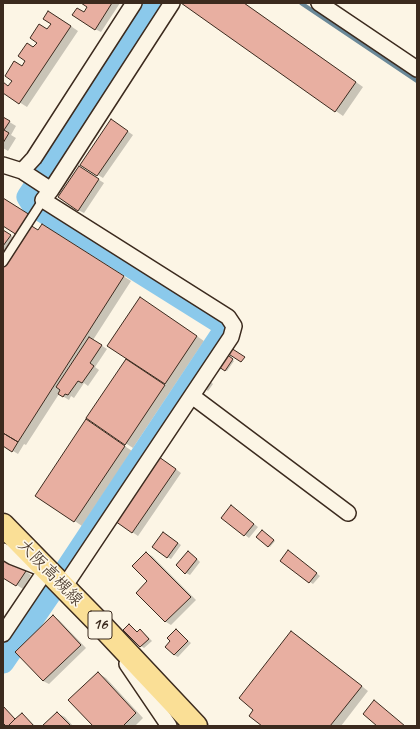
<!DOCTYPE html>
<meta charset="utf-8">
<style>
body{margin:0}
#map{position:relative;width:420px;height:729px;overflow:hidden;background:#fcf5e5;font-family:Caveat,sans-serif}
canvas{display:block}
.frame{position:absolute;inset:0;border:4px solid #3b2a1e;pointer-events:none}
</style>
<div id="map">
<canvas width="420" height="729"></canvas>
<div class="frame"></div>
</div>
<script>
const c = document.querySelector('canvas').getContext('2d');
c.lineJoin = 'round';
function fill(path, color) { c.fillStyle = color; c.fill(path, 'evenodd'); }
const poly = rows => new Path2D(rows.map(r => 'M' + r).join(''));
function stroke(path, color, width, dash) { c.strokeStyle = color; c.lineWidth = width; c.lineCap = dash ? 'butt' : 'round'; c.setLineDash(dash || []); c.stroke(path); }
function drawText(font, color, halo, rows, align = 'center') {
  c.font = font + ' Caveat,"Klee One",sans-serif'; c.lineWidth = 3.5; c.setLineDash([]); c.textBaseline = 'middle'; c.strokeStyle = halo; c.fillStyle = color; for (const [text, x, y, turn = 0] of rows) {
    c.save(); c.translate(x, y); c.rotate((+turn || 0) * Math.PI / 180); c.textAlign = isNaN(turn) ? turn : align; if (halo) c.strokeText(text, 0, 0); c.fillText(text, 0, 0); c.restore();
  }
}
const shadow = poly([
 [83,3,120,3,101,32,95,29,84,13,89,7],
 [182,3,244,3,363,87,343,116],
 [56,16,78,31,27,107,3,92,3,83,9,87,34,48,48,30],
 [3,118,16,126,11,135,16,138,8,151,3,148],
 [117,124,133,135,103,178,98,175],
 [85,171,104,183,84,213,78,210],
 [3,198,36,220,32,227,39,231,49,229,131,281,93,340,107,349,95,367,99,370,88,386,84,383,74,398,71,396,69,400,59,394,26,445,24,444,18,454,3,445,3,270,24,237,3,224],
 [3,230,17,240,3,261],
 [148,303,204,341,133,448,87,418,128,358],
 [225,355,234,361,227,371,218,365],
 [210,381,213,384,208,391,203,387],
 [94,425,132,451,82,526,36,495],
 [165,461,181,473,138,536,116,521],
 [235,509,258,527,249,538,222,517],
 [264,532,275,541,270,547,258,537],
 [167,535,181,545,171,559,167,557],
 [146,553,152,556,196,600,171,625,166,622,137,593,149,581],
 [192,554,200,562,190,575,186,573],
 [291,554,320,576,313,584,310,582],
 [3,557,31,575,23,589,3,576],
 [53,616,59,620,86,648,49,684,43,681],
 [129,625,138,633,140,631,144,633,152,641,144,648,141,646],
 [176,630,191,643,178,657,174,655],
 [291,632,298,636,368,691,341,726,264,726,255,709],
 [98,673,106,678,143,718,135,726,94,726],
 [3,706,16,720,22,714,35,726,3,726],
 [57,713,65,717,73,726,44,726]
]);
const stream = poly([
 [301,3,417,81]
]);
const river = poly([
 [3,662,66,570,224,331,223,324,33,205,28,197,155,3]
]);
const building = poly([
 [81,3,112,3,95,30,72,15,77,8,84,12,87,7,81,3],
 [181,3,244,3,356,82,335,112,181,3],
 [48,11,71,26,19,104,3,93,3,82,8,86,12,81,5,76,14,61,22,66,25,61,18,56,27,43,33,47,37,43,30,38,39,24,47,29,51,24,43,19,48,11],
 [3,117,10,121,4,130,9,133,3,143,3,117],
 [111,119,128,131,97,176,80,165,111,119],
 [79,166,99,179,78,211,58,197,79,166],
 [3,198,30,215,17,235,3,226,3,198],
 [42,224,124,276,18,442,3,433,3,268,30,225,38,230,42,224],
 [3,230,11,235,3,246,3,230],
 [140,297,197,336,165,384,107,346,140,297],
 [89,337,102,345,90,363,94,366,82,383,78,381,68,395,65,394,63,397,58,394,60,390,56,387,89,337],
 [231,348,245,357,241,362,227,353,231,348],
 [225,353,233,359,225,371,216,365,225,353],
 [126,359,165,385,125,445,86,418,126,359],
 [86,419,125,446,74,522,35,496,86,419],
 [3,433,18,442,12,452,3,446,3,433],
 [159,457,176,469,132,533,115,521,159,457],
 [231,505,254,524,244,536,221,518,231,505],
 [262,530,274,540,268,547,256,537,262,530],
 [163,532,178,543,167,558,152,547,163,532],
 [288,550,317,573,309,583,280,561,288,550],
 [188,551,197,559,185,574,176,565,188,551],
 [146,552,191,597,165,622,136,593,147,581,132,566,146,552],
 [3,556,26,571,16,586,3,578,3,556],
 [53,615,81,645,43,681,15,652,53,615],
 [129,624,137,632,140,629,149,639,140,647,123,630,129,624],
 [176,629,188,641,174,655,165,647,170,641,167,638,176,629],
 [291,631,362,686,330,726,262,726,249,716,253,710,239,698,291,631],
 [98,672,136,713,123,726,93,726,68,700,98,672],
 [374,700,405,726,377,726,363,714,374,700],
 [3,706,15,719,8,726,6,726,3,723,3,706],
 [57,712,71,726,42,726,57,712],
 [22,713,34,726,8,726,15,719,22,713]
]);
const service = poly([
 [3,262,43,200]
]);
const minor = poly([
 [319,3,417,69],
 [3,165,22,171,51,190,43,200,228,317,234,326,231,337,64,587],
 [22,171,34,158,134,3],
 [51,190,172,3],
 [192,396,348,513],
 [3,551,13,557,46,570,3,634],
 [127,664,169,726]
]);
const primary = poly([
 [3,525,102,626,196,726]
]);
const shields = [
 [100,625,24]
];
const shieldNames = [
 ["16",100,625]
];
const streetNames = [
 ["大阪高槻線",50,573,46]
];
fill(shadow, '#0003');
stroke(stream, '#6b8999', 4);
stroke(river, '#8bc9eb', 23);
fill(building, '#e8afa1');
stroke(building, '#3b2a1e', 1);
stroke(service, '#3b2a1e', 11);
stroke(minor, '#3b2a1e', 18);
stroke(primary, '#3b2a1e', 25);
stroke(service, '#fcf5e5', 8);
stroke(minor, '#fcf5e5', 15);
stroke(primary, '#fadf96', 22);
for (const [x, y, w] of shields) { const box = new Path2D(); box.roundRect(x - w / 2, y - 14, w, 28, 3); c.fillStyle = '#fcf5e5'; c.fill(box); stroke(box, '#3b2a1e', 1); }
drawText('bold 16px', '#3b2a1e', null, shieldNames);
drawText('17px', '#3b2a1e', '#fcf5e5', streetNames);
</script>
